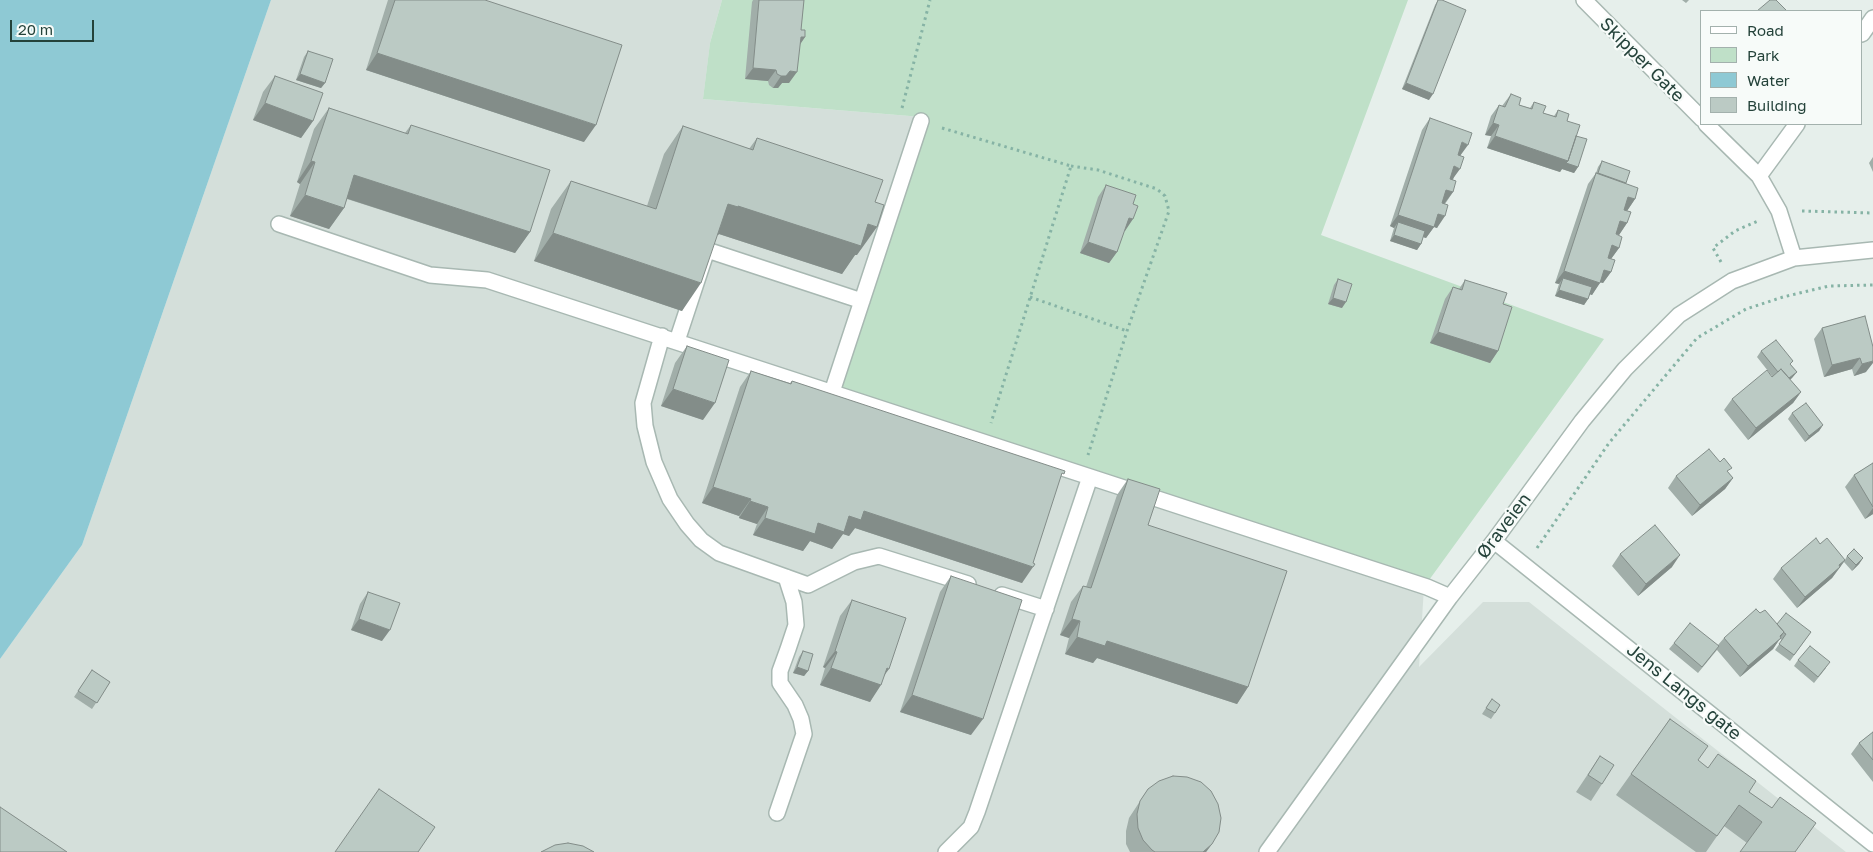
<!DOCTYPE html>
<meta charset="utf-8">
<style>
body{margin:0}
#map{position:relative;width:1873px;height:852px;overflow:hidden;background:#e6efeb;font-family:"Golos Text",sans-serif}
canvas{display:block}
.legend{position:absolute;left:1700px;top:10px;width:162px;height:115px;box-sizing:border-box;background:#f7fbf9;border:1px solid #a3b1ad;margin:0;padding:6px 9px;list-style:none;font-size:15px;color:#24423a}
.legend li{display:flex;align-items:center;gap:10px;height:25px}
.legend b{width:25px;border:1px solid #a3b1ad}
.scale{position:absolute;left:10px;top:20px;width:84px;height:22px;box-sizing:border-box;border:2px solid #24423a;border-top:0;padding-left:6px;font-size:15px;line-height:18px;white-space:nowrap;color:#24423a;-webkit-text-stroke:4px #f7fbf9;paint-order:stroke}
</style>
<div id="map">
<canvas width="1873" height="852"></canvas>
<ul class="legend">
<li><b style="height:6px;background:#fff"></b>Road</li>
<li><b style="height:14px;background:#bfe0c8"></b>Park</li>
<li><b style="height:14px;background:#8ec9d4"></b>Water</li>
<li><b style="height:14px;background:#bbcac4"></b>Building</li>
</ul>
<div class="scale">20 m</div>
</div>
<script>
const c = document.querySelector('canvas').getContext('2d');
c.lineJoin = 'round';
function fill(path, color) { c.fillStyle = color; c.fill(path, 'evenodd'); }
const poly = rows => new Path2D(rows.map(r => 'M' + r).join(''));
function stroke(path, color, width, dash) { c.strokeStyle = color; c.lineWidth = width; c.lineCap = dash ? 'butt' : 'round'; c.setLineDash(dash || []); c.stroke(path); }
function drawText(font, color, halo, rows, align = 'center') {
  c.font = font + ' "Golos Text",sans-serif'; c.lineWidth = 4.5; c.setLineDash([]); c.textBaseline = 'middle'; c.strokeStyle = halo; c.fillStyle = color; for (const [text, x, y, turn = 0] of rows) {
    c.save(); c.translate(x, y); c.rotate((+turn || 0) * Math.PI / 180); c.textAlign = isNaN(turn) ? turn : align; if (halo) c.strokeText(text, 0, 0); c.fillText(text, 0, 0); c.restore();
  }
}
const built = poly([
 [271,0,722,0,710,43,703,99,922,117,824,390,1424,587,1419,667,1483,602,1529,602,1846,852,0,852,0,659,82,545]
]);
const green = poly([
 [722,0,1408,0,1321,235,1604,339,1424,587,824,390,922,117,703,99,710,43]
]);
const water = poly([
 [0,0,271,0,82,545,0,659]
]);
const path = poly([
 [902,108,930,0],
 [942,128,1071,166,991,423],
 [1071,166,1098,170,1157,189,1165,196,1169,211,1127,331,1088,455],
 [1802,211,1873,213],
 [1721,262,1713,248,1735,231,1760,220],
 [1030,297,1127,331],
 [1537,548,1609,443,1697,338,1746,309,1783,297,1829,286,1873,285]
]);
const minor = poly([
 [1584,0,1702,119],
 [1862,34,1873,18],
 [1706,124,1759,176,1779,211,1794,258],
 [1759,176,1797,124],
 [279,224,430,275,487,280,1427,587,1450,597],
 [662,336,643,403,645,426,654,462,670,499,687,524,701,540,719,553,808,585,854,562,879,556,968,584],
 [677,341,707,250,862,301],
 [832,392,921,121],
 [1494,541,1873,844],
 [1002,595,1046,609],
 [777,813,804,734,801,719,795,705,780,683,780,671,788,649,796,625,794,602,786,577],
 [946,852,971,827,977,812,1090,477],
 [1267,852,1450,597,1494,541,1582,421,1625,369,1679,315,1732,281,1794,258,1873,250]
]);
const wall = poly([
 [388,0,485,0,584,142,366,70],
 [753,0,804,0,801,30,805,37,800,44,789,83,782,83,778,88,773,88,769,85,768,81,745,79,752,2],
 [1438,0,1429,100,1402,89,1435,5],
 [1682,0,1689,0,1686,3],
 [308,51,325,83,321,88,296,80,304,57],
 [275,76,313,121,301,138,253,120,263,92],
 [1511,94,1519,105,1530,108,1534,102,1543,113,1554,116,1558,110,1567,121,1576,136,1578,167,1574,173,1562,169,1560,172,1487,148,1491,136,1485,135,1491,116,1499,105,1502,106],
 [329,108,405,133,411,125,530,232,515,253,347,199,344,208,329,229,290,216,300,184,297,182,314,129],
 [1430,118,1461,156,1453,180,1453,192,1445,204,1437,228,1434,227,1426,238,1423,237,1421,244,1417,250,1390,241,1394,228,1390,226,1422,130],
 [683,126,749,149,757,138,857,255,855,255,842,274,719,234,718,235,717,235,682,311,534,261,551,209,571,181,647,206,664,154],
 [1873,157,1873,172,1869,163],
 [1602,161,1626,183,1635,199,1627,211,1627,223,1619,235,1616,234,1619,248,1611,259,1611,272,1603,283,1600,282,1592,295,1590,294,1588,299,1584,305,1555,296,1559,284,1555,283,1588,184,1596,173,1598,167],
 [1106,185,1125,231,1124,230,1117,252,1109,263,1080,253,1098,197],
 [1338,279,1342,308,1328,304,1334,285],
 [1465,280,1503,304,1498,351,1490,363,1430,343,1445,299,1453,287,1459,289],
 [1865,316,1866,372,1854,376,1852,369,1824,377,1814,339,1822,328],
 [687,346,703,420,661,406,675,363],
 [1761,351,1791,365,1797,372,1790,380,1801,392,1793,403,1748,440,1724,410,1732,399,1772,376,1757,357],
 [751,371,790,383,792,381,1060,479,1022,583,855,528,849,536,843,534,832,549,810,541,803,551,753,535,757,524,739,518,739,516,702,503,740,387],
 [1792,413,1823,425,1819,431,1805,442,1788,419],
 [1873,463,1873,514,1865,519,1845,487,1854,475],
 [1728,472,1733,478,1725,489,1692,516,1668,488,1676,476],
 [1128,479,1148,525,1248,687,1237,704,1097,658,1093,663,1065,654,1069,638,1060,635,1071,602,1083,586,1086,587,1117,495],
 [1820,544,1845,560,1847,556,1863,558,1859,564,1852,571,1844,562,1832,578,1797,608,1773,579,1781,568],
 [1620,554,1672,567,1638,596,1612,566],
 [951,576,971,735,900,712,940,592],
 [368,592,382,641,351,630,360,604],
 [852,600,884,675,870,702,820,685,825,668,823,667,840,616],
 [1760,613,1777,624,1811,632,1790,661,1775,650,1782,640,1780,639,1773,649,1740,677,1717,650,1698,673,1669,649,1674,643,1718,645,1724,638],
 [803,651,808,671,804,676,793,673,799,657],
 [1798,660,1826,668,1814,683,1794,666],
 [92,670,110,682,92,709,74,697],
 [1492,699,1495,713,1491,719,1482,714],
 [1670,719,1698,761,1708,768,1749,792,1772,808,1747,843,1724,826,1706,852,1696,852,1616,795],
 [1873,732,1873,782,1851,754,1859,743],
 [1600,756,1602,784,1591,801,1576,792],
 [1148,789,1212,844,1206,852,1130,852,1126,844,1126,831,1129,818]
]);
const shadedWall = poly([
 [801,37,805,37,797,49],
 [377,53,596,125,584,142,366,70],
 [753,68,776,70,768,81,745,79],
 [790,71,797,72,789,83,782,83,778,88,773,88,781,76],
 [300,74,325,83,321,88,296,80],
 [1406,83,1433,94,1429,100,1402,89],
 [265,103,313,121,301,138,253,120],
 [1493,123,1499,125,1491,136,1485,135],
 [1495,136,1568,161,1578,167,1574,173,1562,169,1560,172,1487,148],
 [1462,142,1468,145,1460,156,1454,154],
 [311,161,315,162,300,184,297,182],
 [1454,166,1460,169,1452,180,1446,178],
 [354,175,530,232,515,253,339,196],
 [1446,190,1453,192,1444,204,1438,202],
 [305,195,344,208,329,229,290,216],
 [1628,197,1635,199,1627,211,1620,209],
 [728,204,868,224,877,227,857,255,855,255,842,274,719,234,718,235,708,232],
 [1438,214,1445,216,1437,228,1434,227,1426,238,1396,228,1398,222,1394,228,1390,226,1398,215],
 [1129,218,1133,219,1125,231,1121,229],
 [1620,221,1627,223,1619,235,1612,233],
 [553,233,701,283,682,311,534,261],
 [1394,235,1421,244,1417,250,1390,241],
 [1088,242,1117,252,1109,263,1080,253],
 [1612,245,1619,248,1611,259,1604,257],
 [1604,270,1611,272,1603,283,1596,281],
 [1564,271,1600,283,1592,295,1561,285,1563,278,1559,284,1555,283],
 [1559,290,1588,299,1584,305,1555,296],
 [1333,298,1346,302,1342,308,1328,304],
 [1438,332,1498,351,1490,363,1430,343],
 [1860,358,1852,369,1824,377,1832,365],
 [1873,361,1873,363,1866,372,1854,376,1862,364],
 [1797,372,1792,378,1781,387,1785,381],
 [673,389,715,403,703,420,661,406],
 [1801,392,1793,403,1748,440,1756,428],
 [1823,425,1819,431,1805,442,1809,436],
 [1733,478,1725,489,1692,516,1700,505],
 [713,487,751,499,739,516,702,503],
 [750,501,768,507,757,524,739,518],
 [1873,508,1873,514,1865,519],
 [864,511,1033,567,1022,583,855,528,849,536,843,534,832,549,810,541,803,551,753,535,765,518,818,523,849,516],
 [1680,555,1672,567,1638,596,1646,584],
 [1863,558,1859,564,1852,571,1856,565],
 [1845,560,1832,578,1797,608,1805,597],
 [359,619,390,630,382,641,351,630],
 [1072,619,1080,621,1069,638,1060,635],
 [1784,632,1773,649,1740,677,1748,666],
 [1077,637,1107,641,1248,687,1237,704,1097,658,1093,663,1065,654],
 [835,651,837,652,825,668,823,667],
 [797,667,808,671,804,676,793,673],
 [831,668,887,668,889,669,878,684,881,685,870,702,820,685],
 [912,695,983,719,971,735,900,712],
 [1212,844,1206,852,1203,852]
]);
const building = poly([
 [395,0,485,0,622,45,596,125,377,53,395,0],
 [759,0,804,0,801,30,805,30,805,37,801,37,797,72,790,71,786,76,781,76,777,74,776,70,753,68,759,0],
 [1438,0,1442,0,1466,10,1433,94,1406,83,1438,0],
 [1770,0,1776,0,1787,11,1757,11,1770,0],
 [308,51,333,59,325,83,300,74,308,51],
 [275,76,323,93,313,121,265,103,275,76],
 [1511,94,1521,98,1519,105,1532,109,1534,102,1546,106,1543,113,1556,117,1558,110,1569,114,1567,121,1580,125,1568,161,1495,136,1499,125,1493,123,1499,105,1505,107,1511,94],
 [329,108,408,134,411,125,550,170,530,232,354,175,344,208,305,195,315,162,311,161,329,108],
 [1430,118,1472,133,1468,145,1462,142,1458,155,1464,157,1460,169,1454,166,1450,179,1456,181,1453,192,1446,190,1442,203,1448,205,1445,216,1438,214,1434,227,1398,215,1430,118],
 [683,126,753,150,757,138,883,180,875,202,884,205,877,227,868,224,861,246,738,206,738,207,728,204,701,283,553,233,571,181,656,209,683,126],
 [1576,136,1587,139,1578,167,1566,163,1568,161,1576,136],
 [1602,161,1630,171,1626,183,1598,173,1602,161],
 [1596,173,1638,188,1635,199,1628,197,1624,210,1631,212,1627,223,1620,221,1616,234,1622,237,1619,248,1612,245,1608,258,1615,260,1611,272,1604,270,1600,283,1564,271,1596,173],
 [1106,185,1136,195,1133,204,1138,206,1133,219,1129,218,1117,252,1088,242,1106,185],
 [1398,222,1425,231,1421,244,1394,235,1398,222],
 [1563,278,1592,287,1588,299,1559,290,1563,278],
 [1338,279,1352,284,1346,302,1333,298,1338,279],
 [1465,280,1507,293,1503,304,1512,307,1498,351,1438,332,1453,287,1462,290,1465,280],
 [1865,316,1873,347,1873,361,1862,364,1860,358,1832,365,1822,328,1865,316],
 [1776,340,1793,361,1790,364,1797,372,1789,378,1781,369,1778,372,1761,351,1776,340],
 [687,346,729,360,715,403,673,389,687,346],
 [1781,369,1801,392,1756,428,1732,399,1767,370,1772,377,1781,369],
 [751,371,791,384,792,381,1065,471,1064,474,1062,473,1033,563,1035,564,1033,567,864,511,861,520,849,516,844,532,818,523,815,534,765,518,768,507,750,501,751,499,713,487,751,371],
 [1806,403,1823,425,1809,436,1792,413,1806,403],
 [1709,449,1720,462,1724,458,1732,468,1727,471,1733,478,1700,505,1676,476,1709,449],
 [1873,463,1873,507,1854,475,1873,463],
 [1128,479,1160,489,1148,525,1287,571,1248,687,1107,641,1105,646,1077,637,1080,621,1072,619,1083,586,1091,588,1128,479],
 [1655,525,1680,555,1646,584,1620,554,1655,525],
 [1816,538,1820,544,1827,538,1845,560,1839,565,1840,567,1805,597,1781,568,1816,538],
 [1854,549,1863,558,1856,565,1847,556,1854,549],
 [951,576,1022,600,983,719,912,695,951,576],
 [368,592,400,603,390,630,359,619,368,592],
 [852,600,906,618,889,669,887,668,881,685,831,668,837,652,835,651,852,600],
 [1756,609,1760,613,1765,610,1784,632,1780,636,1781,638,1748,666,1724,638,1756,609],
 [1786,613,1811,632,1794,655,1779,644,1786,634,1784,633,1784,632,1777,624,1786,613],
 [1690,623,1719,646,1702,667,1674,643,1690,623],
 [1810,646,1830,662,1818,677,1798,660,1810,646],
 [803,651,813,654,808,671,797,667,803,651],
 [92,670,110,682,97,703,78,691,92,670],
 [1492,699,1500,705,1495,713,1486,708,1492,699],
 [1670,719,1708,746,1698,760,1708,768,1718,754,1756,781,1749,792,1772,808,1780,797,1816,823,1795,852,1740,852,1762,822,1739,805,1717,836,1631,774,1670,719],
 [1873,732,1873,760,1859,743,1873,732],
 [1600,756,1614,765,1602,784,1588,775,1600,756],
 [1173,776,1187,777,1201,782,1211,791,1218,804,1221,818,1219,832,1212,844,1203,852,1155,852,1152,850,1143,840,1138,828,1137,814,1140,801,1148,789,1159,781,1173,776],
 [379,789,435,827,418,852,335,852,379,789],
 [0,807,67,852,0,852,0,807],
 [568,843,583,846,594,852,541,852,555,845,568,843]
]);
const streetNames = [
 ["Skipper Gate",1642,60,45],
 ["Øraveien",1504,526,-53],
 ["Jens Langs gate",1684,692,39]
];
fill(built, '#d4dfda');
fill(green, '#bfe0c8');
fill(water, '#8ec9d4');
stroke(minor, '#a8b8b2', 18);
stroke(path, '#86b3a5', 3, [2.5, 4]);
stroke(minor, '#fff', 15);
fill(wall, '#a1aea9');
fill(shadedWall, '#838d89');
fill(building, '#bbcac4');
stroke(building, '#838d89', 1);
drawText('18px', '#24423a', '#f7fbf9', streetNames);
</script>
